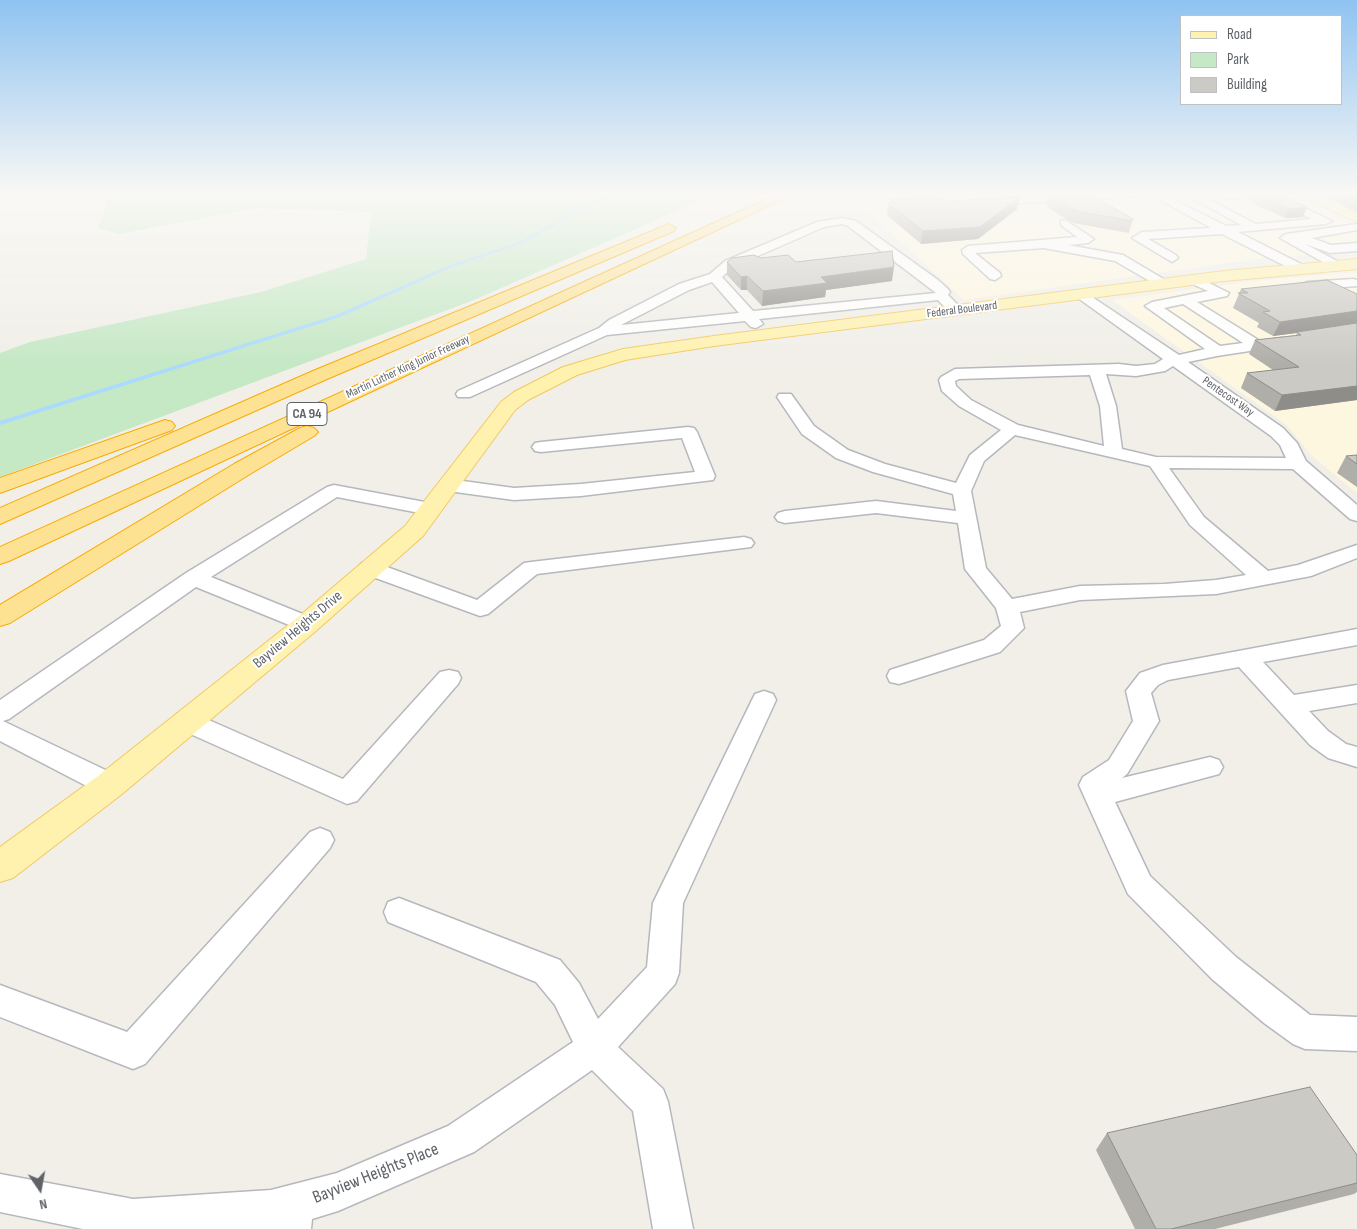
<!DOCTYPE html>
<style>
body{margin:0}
#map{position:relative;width:1357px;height:1229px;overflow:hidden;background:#f1efe8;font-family:"Sofia Sans Condensed",sans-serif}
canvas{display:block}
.legend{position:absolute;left:1180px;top:15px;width:162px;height:90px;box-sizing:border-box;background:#fff;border:1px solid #bfc1c3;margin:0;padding:6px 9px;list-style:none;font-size:15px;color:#5f6368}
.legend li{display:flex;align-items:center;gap:10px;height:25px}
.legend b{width:25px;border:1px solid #bfc1c3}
.north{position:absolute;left:15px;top:1164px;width:50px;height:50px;-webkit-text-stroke:4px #fff;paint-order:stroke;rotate:168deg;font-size:14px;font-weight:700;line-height:20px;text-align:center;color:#5f6368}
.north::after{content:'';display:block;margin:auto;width:18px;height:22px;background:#5f6368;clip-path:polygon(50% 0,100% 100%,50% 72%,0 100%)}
</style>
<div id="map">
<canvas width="1357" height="1229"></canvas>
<ul class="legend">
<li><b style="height:6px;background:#fff2af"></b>Road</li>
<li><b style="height:14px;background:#c5e8c5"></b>Park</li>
<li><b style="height:14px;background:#cccac5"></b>Building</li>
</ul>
<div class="north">N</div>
</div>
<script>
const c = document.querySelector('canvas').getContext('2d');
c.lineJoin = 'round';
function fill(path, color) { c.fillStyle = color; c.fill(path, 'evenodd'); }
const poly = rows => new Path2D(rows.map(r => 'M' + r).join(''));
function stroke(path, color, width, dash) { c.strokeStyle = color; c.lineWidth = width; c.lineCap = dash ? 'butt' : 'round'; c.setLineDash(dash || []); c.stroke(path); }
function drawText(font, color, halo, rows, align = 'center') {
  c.font = font + ' "Sofia Sans Condensed",sans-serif'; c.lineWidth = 4; c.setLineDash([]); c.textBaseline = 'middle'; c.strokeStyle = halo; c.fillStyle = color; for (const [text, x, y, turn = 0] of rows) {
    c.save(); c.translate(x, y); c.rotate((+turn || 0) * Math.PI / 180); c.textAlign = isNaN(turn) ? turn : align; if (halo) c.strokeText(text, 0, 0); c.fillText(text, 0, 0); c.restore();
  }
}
const commercial = poly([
 [873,193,1281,193,1357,227,1357,251,1258,259,964,300,867,210],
 [1357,272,1357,493,1312,456,1288,426,1112,300,1255,281]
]);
const green = poly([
 [103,193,718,193,474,300,0,477,0,353,30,342,261,292,366,259,371,212,256,208,119,234,98,228,106,207]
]);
const stream = poly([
 [610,193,614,193,521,244,452,267,340,317,0,425,0,421,336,315,450,265,519,242,610,193]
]);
const minor = poly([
 [1088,193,1146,193,1141,196,988,205,983,202,988,199,1088,193],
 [1148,193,1161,193,1226,226,1241,225,1183,193,1196,193,1256,224,1312,219,1263,196,1224,199,1219,196,1223,193,1273,193,1332,221,1326,224,1238,232,1305,266,1307,269,1305,272,1297,272,1222,234,1148,239,1176,255,1178,258,1172,262,1132,238,1142,232,1211,228,1148,193],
 [842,218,856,221,938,280,948,289,950,292,948,295,961,308,963,311,961,314,951,314,938,300,759,319,763,324,756,328,751,327,745,321,607,335,470,397,458,397,456,394,458,391,599,328,609,320,679,284,710,274,725,261,817,222,842,218],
 [842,224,848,226,936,293,753,311,722,277,733,267,824,227,842,224],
 [712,282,739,313,621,325,689,290,712,282],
 [1065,220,1094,239,1088,243,1068,245,1123,255,1172,284,1170,287,1160,287,1115,261,1044,248,975,253,1000,273,1001,276,995,280,990,279,963,254,962,250,968,246,1077,237,1061,225,1061,221,1065,220],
 [1357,224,1357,230,1312,238,1331,245,1357,243,1357,251,1330,253,1305,244,1341,263,1343,266,1337,270,1280,238,1286,234,1357,224],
 [1195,276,1229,293,1227,296,1197,302,1260,341,1282,338,1289,342,1282,346,1217,356,1188,362,1283,428,1297,443,1306,461,1357,505,1357,521,1350,519,1293,469,1169,468,1204,517,1268,571,1298,565,1357,545,1357,558,1311,576,1216,594,1080,600,1020,612,1024,628,1000,652,899,684,890,682,887,676,890,670,984,640,1001,626,996,608,965,569,958,523,876,513,785,523,778,521,775,517,778,513,785,511,876,501,956,511,953,494,873,472,836,458,802,434,777,397,779,394,791,394,814,426,848,450,885,464,956,483,970,455,1001,430,959,406,942,391,939,380,941,377,955,369,1119,364,1136,366,1155,364,1163,359,1078,298,1076,295,1078,292,1083,291,1179,355,1205,349,1145,306,1152,302,1208,291,1190,283,1188,280,1190,277,1195,276],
 [1183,304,1243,343,1220,346,1164,308,1183,304],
 [1173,366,1271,436,1280,445,1286,458,1156,457,1122,449,1116,406,1106,374,1136,376,1165,371,1173,366],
 [1090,375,1100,406,1104,446,1018,425,971,400,956,386,955,381,959,379,1090,375],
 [1015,435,1150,466,1190,525,1246,575,1216,580,1164,584,1080,586,1012,599,986,568,971,491,984,461,1015,435],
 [1353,279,1357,280,1357,286,1307,290,1300,286,1307,282,1353,279],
 [688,427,694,428,697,432,715,476,713,480,581,496,514,500,448,491,441,489,439,485,441,481,448,479,514,488,581,484,695,472,682,438,541,452,535,451,532,447,535,443,541,442,688,427],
 [334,485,430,503,437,505,440,509,437,513,430,515,337,497,211,577,315,619,318,624,315,629,307,631,299,629,196,587,9,719,3,721,120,777,124,785,120,793,110,796,100,793,0,741,0,700,186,573,327,487,334,485],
 [744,537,751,539,754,543,751,547,537,574,488,614,480,616,362,573,358,568,362,563,369,562,376,563,477,600,524,563,531,562,744,537],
 [1357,629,1357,645,1263,662,1294,695,1357,685,1357,703,1309,711,1328,731,1346,744,1357,747,1357,767,1328,758,1310,745,1239,667,1168,680,1158,685,1151,693,1159,721,1127,774,1122,778,1210,757,1219,760,1223,767,1219,774,1115,802,1150,876,1236,957,1310,1015,1357,1017,1357,1051,1305,1049,1293,1044,1264,1023,1212,979,1128,894,1079,785,1083,777,1109,760,1133,721,1126,691,1140,673,1163,665,1357,629],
 [449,670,458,672,461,678,458,684,357,801,347,804,177,728,173,721,177,714,186,712,195,714,343,779,440,672,449,670],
 [764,691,773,694,776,700,683,903,679,973,675,984,618,1047,663,1089,668,1102,693,1229,653,1229,633,1111,592,1070,474,1152,338,1211,312,1219,311,1229,83,1229,0,1212,0,1174,133,1199,271,1190,337,1173,448,1126,573,1042,555,1005,536,982,388,922,384,912,388,902,399,898,560,960,579,983,598,1019,647,967,653,903,752,700,755,694,764,691],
 [320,828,330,832,334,840,330,848,145,1064,133,1069,0,1017,0,985,127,1032,310,832,320,828]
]);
const major = poly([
 [1295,193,1312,193,1357,213,1357,222,1295,193],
 [1357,259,1357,269,1224,281,714,346,625,360,577,375,528,400,515,410,423,536,317,630,122,794,13,878,0,882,0,847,98,776,297,618,405,526,501,402,514,392,563,367,623,349,714,336,1224,271,1357,259]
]);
const highway = poly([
 [780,193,796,193,9,561,0,564,0,547,780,193],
 [669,224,676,228,674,231,327,379,0,524,0,508,313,371,669,224],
 [165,420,172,422,175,426,172,430,0,493,0,478,165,420],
 [307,426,314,428,318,432,314,436,250,474,10,623,0,626,0,605,234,464,300,428,307,426]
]);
const wall = poly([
 [1049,193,1133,219,1129,233,1073,223,1047,207,1048,205,1046,204],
 [1266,193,1303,217,1285,218,1252,203,1255,194],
 [1328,193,1357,193,1357,212,1326,197],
 [891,199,948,201,1017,209,978,239,921,244,887,215,888,203,890,203],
 [727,262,796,262,892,281,826,290,825,297,762,306,747,290,741,290,727,275],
 [1241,289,1357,294,1357,400,1275,411,1241,388,1247,373,1273,370,1249,354,1255,340,1296,335,1297,333,1273,336,1257,327,1259,323,1233,308],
 [1357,455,1357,487,1337,473,1346,456],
 [1107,1133,1357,1155,1357,1192,1354,1194,1215,1229,1135,1229,1096,1150]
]);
const shadedWall = poly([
 [1020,197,1017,209,978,239,921,244,923,231],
 [1307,207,1303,217,1285,218,1289,209],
 [894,267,892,281,826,290,825,297,762,306,763,291,821,277],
 [747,276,747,290,741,290,741,277],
 [1357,311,1357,325,1273,336,1280,322],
 [1357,386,1357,400,1275,411,1282,395]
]);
const building = poly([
 [1049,193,1087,193,1133,219,1132,221,1076,211,1050,196,1053,196,1049,193],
 [1266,193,1275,193,1307,207,1289,209,1255,194,1266,193],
 [1340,193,1357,193,1357,201,1340,193],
 [932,196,948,201,1020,197,980,227,923,231,888,203,895,203,891,199,932,196],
 [892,251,894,267,821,277,827,283,763,291,747,276,741,277,727,262,732,258,754,255,761,258,788,255,796,262,892,251],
 [1327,280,1357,294,1357,311,1280,322,1263,312,1270,311,1238,293,1248,293,1241,289,1327,280],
 [1357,323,1357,386,1282,395,1247,373,1299,367,1255,340,1301,335,1297,332,1357,323],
 [1357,455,1357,464,1346,456,1357,455],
 [1310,1087,1357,1155,1357,1183,1171,1229,1156,1229,1107,1133,1310,1087]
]);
const farStreetnames = [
 ["Federal Boulevard",962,310,-7],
 ["Martin Luther King Junior Freeway",408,367,-25],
 ["Pentecost Way",1228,397,35]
];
const shields = [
 [307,414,40]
];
const shieldNames = [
 ["CA 94",307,414]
];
const streetNames = [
 ["Bayview Heights Drive",298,630,-40]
];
const nearStreetnames = [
 ["Bayview Heights Place",376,1174,-22]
];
fill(commercial, '#fef7e0');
fill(green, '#c5e8c5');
fill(stream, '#aadaff');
stroke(minor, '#b5b8bc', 3);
stroke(major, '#f2c960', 2);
stroke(highway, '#f9ab00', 2);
fill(minor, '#fff');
fill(major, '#fff2af');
fill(highway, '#fde293');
fill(wall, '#afaea9');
fill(shadedWall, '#8f8d8a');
fill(building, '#cccac5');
stroke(building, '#8f8d8a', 1);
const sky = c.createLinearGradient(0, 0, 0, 365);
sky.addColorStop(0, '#8fc3f1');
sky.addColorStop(0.53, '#f9f8f5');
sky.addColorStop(1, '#f9f8f500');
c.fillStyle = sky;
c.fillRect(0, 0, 1357, 365);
drawText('12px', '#5f6368', '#fff', farStreetnames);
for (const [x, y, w] of shields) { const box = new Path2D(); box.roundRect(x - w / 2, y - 11.5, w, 23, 4); c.fillStyle = '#fff'; c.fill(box); stroke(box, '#5f6368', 1); }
drawText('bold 14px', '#5f6368', null, shieldNames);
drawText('15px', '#5f6368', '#fff', streetNames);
drawText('18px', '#5f6368', '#fff', nearStreetnames);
</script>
